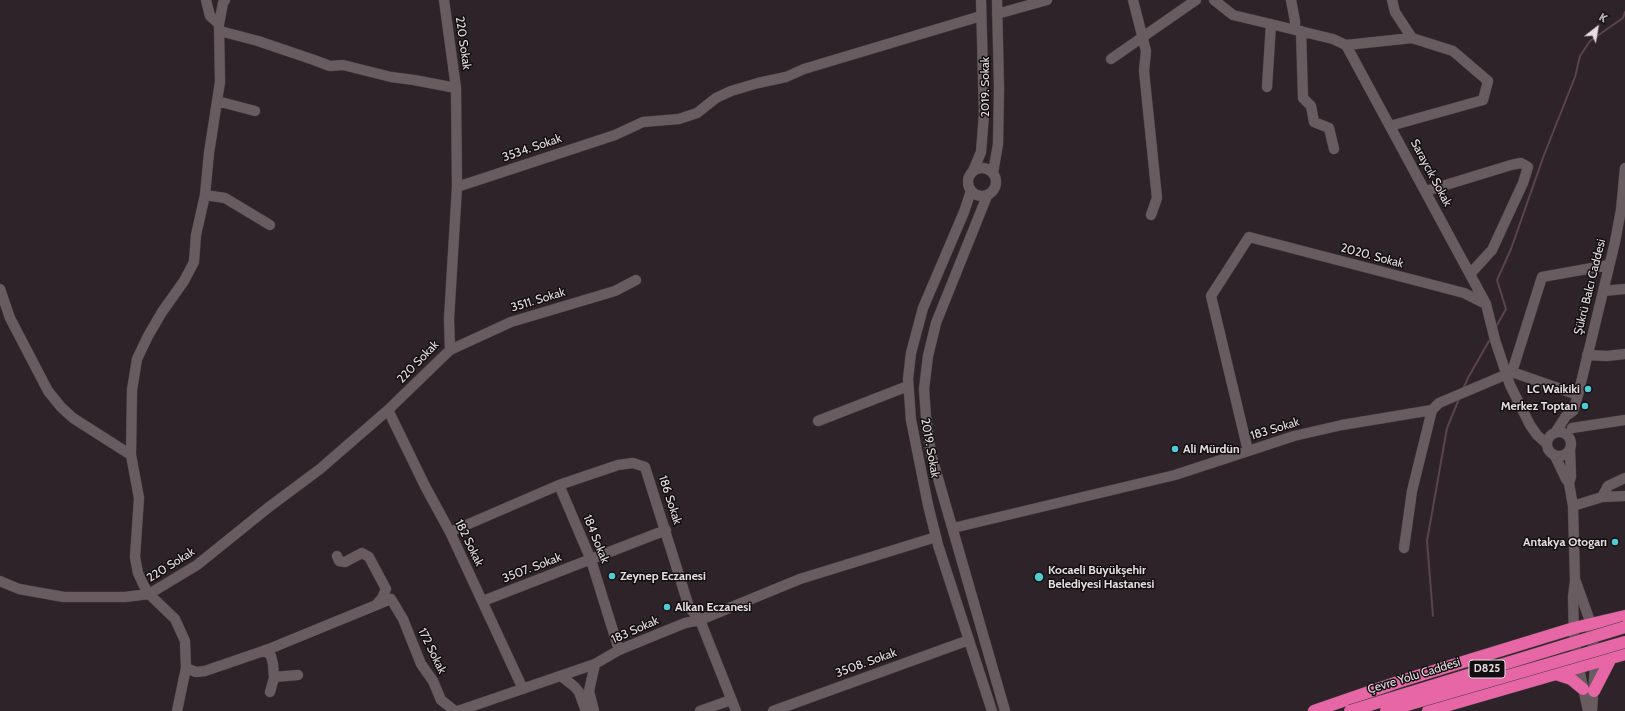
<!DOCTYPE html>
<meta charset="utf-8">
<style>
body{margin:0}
#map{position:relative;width:1625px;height:711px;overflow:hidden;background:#2e2328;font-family:Cabin,sans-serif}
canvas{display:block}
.north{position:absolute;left:1577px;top:8px;width:40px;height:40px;-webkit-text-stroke:3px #130e10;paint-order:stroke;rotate:31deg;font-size:11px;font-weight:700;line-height:16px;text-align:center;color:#e6dfe2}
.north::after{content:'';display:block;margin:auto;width:14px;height:18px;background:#e6dfe2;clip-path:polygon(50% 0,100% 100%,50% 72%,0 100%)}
</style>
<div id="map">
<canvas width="1625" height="711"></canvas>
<div class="north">K</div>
</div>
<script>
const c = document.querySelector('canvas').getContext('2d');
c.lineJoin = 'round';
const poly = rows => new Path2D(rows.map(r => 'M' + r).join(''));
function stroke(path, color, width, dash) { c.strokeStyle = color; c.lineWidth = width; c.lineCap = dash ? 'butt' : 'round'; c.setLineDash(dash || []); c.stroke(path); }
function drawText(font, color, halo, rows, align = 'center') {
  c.font = font + ' Cabin,sans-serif'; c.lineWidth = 3; c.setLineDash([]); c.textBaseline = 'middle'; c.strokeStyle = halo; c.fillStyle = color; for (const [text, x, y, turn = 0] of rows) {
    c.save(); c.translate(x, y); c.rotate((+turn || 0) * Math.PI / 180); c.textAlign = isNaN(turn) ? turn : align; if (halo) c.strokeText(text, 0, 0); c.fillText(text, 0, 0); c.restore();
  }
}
const stream = poly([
 [1497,325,1506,309,1497,280,1511,249,1544,155,1575,77,1580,56,1590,41,1623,18,1625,12],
 [1463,389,1469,376,1489,341],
 [1433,616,1427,541,1447,428,1459,399]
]);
const minor = poly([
 [206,0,210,16,219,24],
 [444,0,456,88,457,187,449,319,450,350],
 [1133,0,1146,51,1144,71,1157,198,1151,215],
 [1214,0,1233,15,1333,39,1346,45,1486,304,1495,340,1510,385,1530,425,1537,435,1546,443],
 [1291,0,1295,21,1295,30],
 [997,14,1047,0],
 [220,31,258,41,314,60,330,66,343,65,391,77,414,80,456,88],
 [1301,31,1303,98,1311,106,1314,122,1329,128,1334,149],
 [1346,45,1412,38,1395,12,1392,0],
 [1111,59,1196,0],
 [1267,87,1271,24],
 [217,101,255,111],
 [1390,126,1483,100,1488,81,1453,51,1412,38],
 '968 182a14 14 0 1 1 28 0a14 14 0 1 1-28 0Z',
 [973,171,981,152,984,114,981,0],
 [993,173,998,144,999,89,997,0],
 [457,187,615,135,643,122,679,119,697,113,716,98,731,91,758,83,786,77,804,69,981,16],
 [971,191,964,212,923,308,911,353,908,379,911,420,928,505,938,545,992,711],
 [1426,191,1511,165,1521,163,1528,167,1523,183,1492,250,1470,274],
 [205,195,225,198,270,225],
 [987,196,936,323,928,356,924,389,926,417,931,454,1005,711],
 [0,289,10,318,48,391,61,407,73,418,131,455,139,498,135,557,138,573,144,586,149,594,175,619,185,641,186,668,177,711],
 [1603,291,1625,289],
 [1587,355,1607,356,1625,354],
 [1512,372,1578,395],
 [388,410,425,486,450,532,523,689],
 [818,421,908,386],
 [1572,428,1625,420],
 '1547 444a12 12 0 1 1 24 0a12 12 0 1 1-24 0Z',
 [1555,433,1566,416,1573,411,1578,395,1615,242,1621,210,1625,168],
 [1570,449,1571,477,1569,483,1573,506,1575,581,1573,597,1574,635,1579,668,1588,711],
 [1248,451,1211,296,1249,237,1464,293,1486,304],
 [131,455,132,390,137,359,148,336,162,312,184,281,194,262,196,235,205,195,209,153,220,82,219,24,223,3,225,0],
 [1555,456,1566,479,1569,483],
 [559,485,591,560,619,650],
 [1602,497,1608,486,1625,478],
 [1573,506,1602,497,1625,496],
 [953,528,1175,475,1294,436,1342,425,1432,410,1439,403,1512,372,1542,277,1609,265],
 [450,532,559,485,618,465,633,463,645,467,689,607,700,620,736,711],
 [1404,548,1412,491,1432,410],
 [337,556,339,561,345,562,362,553,369,557,386,589,382,598,376,605],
 [0,581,19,589,64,597,125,597,149,594,197,565,269,507,320,469,388,410,450,350,511,322,615,291,636,280],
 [1576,582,1591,624,1595,663,1592,711],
 [483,601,666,530],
 [265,650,271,656,273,664,274,678,270,692],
 [186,668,196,672,205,671,269,649,391,599,403,619,421,664,433,681,441,700,455,711],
 [561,676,575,687,579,692,586,711],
 [274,677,298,675],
 [458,711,595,664,619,650,685,623,700,620,800,579,936,537],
 [594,711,589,691,595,664],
 [700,711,731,700],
 [773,711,969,640]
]);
const highway = poly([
 [1556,674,1571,679,1583,689],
 [1594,691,1611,658],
 [1314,711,1401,681,1574,628,1625,616],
 [1428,711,1625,654]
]);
const highwayBridge = poly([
 [1350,711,1625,627],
 [1386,711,1625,642]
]);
const markers = [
 [1588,389,4,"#51ccd4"],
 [1585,406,4,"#51ccd4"],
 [1175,449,4,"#51ccd4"],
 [1615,542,4,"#51ccd4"],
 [612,576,4,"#51ccd4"],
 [1039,577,5,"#51ccd4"],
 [667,607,4,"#51ccd4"]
];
const shields = [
 [1487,669,36]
];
const shieldNames = [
 ["D825",1487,669]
];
const streetNames = [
 ["220 Sokak",463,43,82],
 ["2019. Sokak",985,87,-90],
 ["3534. Sokak",532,148,-19],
 ["Saraycık Sokak",1431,173,62],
 ["2020. Sokak",1372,256,15],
 ["Şükrü Balcı Caddesi",1590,287,-76],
 ["3511. Sokak",538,300,-17],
 ["220 Sokak",418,362,-46],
 ["183 Sokak",1275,429,-17],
 ["2019. Sokak",930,448,80],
 ["186 Sokak",670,500,72],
 ["184 Sokak",596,539,68],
 ["182 Sokak",469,543,64],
 ["220 Sokak",171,565,-32],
 ["3507. Sokak",532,568,-21],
 ["183 Sokak",635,630,-24],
 ["172 Sokak",432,651,64],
 ["3508. Sokak",866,663,-20],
 ["Çevre Yolu Caddesi",1414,676,-17]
];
const poiNames = [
 ["LC Waikiki",1580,389,"right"],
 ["Merkez Toptan",1577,406,"right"],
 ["Ali Mürdün",1183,449],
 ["Antakya Otogarı",1607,542,"right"],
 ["Kocaeli Büyükşehir",1048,570],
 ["Belediyesi Hastanesi",1048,584],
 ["Zeynep Eczanesi",620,576],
 ["Alkan Eczanesi",675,607]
];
stroke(stream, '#5b434e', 2);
stroke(minor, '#483f43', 11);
stroke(highway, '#483f43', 13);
stroke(minor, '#685c61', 10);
stroke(highway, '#e666a6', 12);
stroke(highwayBridge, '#483f43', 13, []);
stroke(highwayBridge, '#e666a6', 12);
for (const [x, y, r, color] of markers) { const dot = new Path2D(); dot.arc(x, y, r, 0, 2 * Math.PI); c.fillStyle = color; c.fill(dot); stroke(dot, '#130e10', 1.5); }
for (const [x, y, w] of shields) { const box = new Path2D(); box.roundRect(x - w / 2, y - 9, w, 18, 3); c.fillStyle = '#130e10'; c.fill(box); stroke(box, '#e6dfe2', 1); }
drawText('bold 11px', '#e6dfe2', null, shieldNames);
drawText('12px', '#e6dfe2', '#130e10', streetNames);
drawText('bold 12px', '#e6dfe2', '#130e10', poiNames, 'left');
</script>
